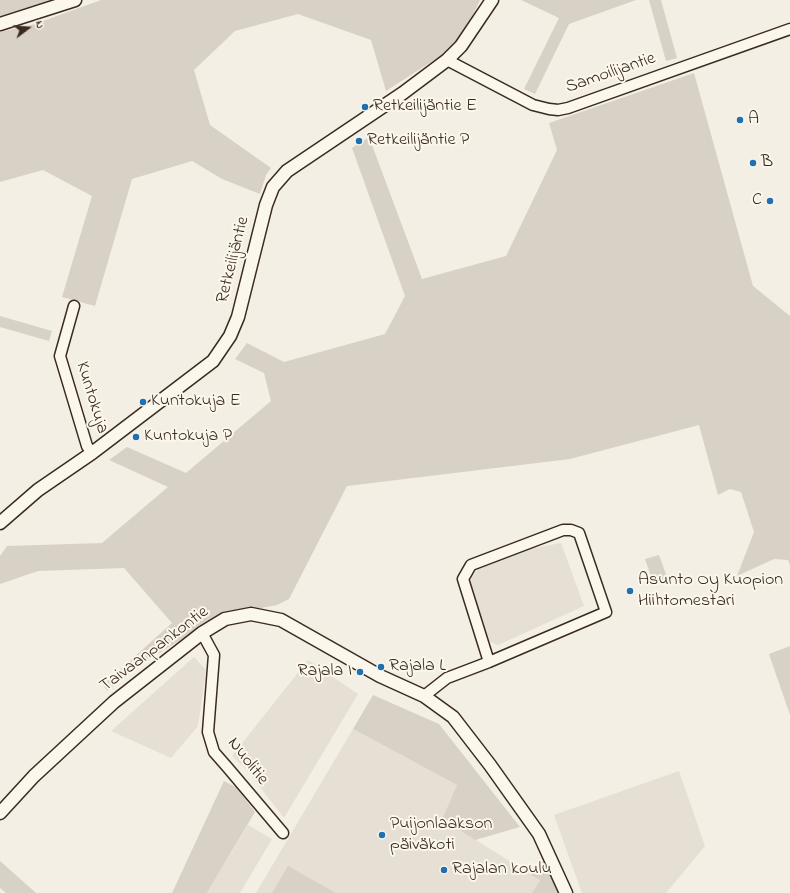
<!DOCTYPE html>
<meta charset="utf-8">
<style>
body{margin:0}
#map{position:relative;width:790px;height:893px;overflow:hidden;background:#f3efe4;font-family:"Indie Flower",sans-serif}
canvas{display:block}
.north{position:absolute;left:8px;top:8px;width:40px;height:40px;-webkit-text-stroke:3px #fbf7ec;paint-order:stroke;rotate:74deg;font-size:11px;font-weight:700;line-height:16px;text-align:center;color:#3b2a1e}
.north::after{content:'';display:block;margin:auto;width:14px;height:18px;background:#3b2a1e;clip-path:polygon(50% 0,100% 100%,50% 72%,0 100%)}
</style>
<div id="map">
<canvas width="790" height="893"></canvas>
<div class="north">N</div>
</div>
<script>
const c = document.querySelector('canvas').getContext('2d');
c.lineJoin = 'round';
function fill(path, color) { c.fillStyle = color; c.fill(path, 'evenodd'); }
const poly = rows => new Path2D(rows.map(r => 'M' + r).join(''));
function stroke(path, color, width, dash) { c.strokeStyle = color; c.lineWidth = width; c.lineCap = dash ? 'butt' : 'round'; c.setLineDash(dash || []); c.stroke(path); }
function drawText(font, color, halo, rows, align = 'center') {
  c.font = font + ' "Indie Flower",sans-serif'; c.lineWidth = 4; c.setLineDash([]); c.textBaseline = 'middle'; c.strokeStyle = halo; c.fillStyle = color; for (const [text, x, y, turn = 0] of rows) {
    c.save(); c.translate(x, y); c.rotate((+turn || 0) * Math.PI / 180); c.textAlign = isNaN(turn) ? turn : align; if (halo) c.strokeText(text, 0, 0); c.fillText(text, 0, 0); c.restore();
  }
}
const built = poly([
 [561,543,584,606,498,645,489,641,468,584,485,558],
 [194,657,206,670,198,726,171,758,111,731],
 [308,660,358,694,284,818,246,769,232,756],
 [353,729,457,785,442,819,540,880,532,893,256,893],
 [679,771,705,846,666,893,582,893,554,815],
 [248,825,272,839,240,893,207,893]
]);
const green = poly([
 [0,0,54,0,0,18],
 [101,0,480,0,459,44,386,91,371,40,298,14,235,31,194,70,210,125,271,168,266,175,260,194,222,179,192,161,132,179,95,306,62,297,92,196,43,170,0,182,0,32,35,24],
 [521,0,636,0,569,24,535,94,524,89,559,18],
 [649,0,661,0,677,58,666,61],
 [694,73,753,286,790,316,790,565,788,560,774,559,737,576,754,532,741,492,730,489,718,495,699,425,570,459,347,486,289,599,277,605,219,616,145,662,107,691,103,685,172,623,124,568,38,571,0,584,0,556,7,546,102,543,168,487,109,460,127,447,186,473,271,401,264,373,235,359,247,343,284,362,385,334,405,296,352,148,369,137,422,279,506,256,557,150,549,123],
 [0,316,52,331,49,341,0,327],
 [659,555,668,580,654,585,645,559],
 [790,646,790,715,769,654],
 [373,695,439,724,520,827,475,840,442,819,457,785,353,729],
 [224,781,237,788,255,812,207,893,172,893],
 [0,861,36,893,6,893,0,888],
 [543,861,550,868,559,893,532,893,540,880,531,875,534,866],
 [288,866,334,892,334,893,272,893]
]);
const minor = poly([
 [447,60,533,105,549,109,558,110,568,108,790,29],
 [74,306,60,356,87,446,92,453],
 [202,633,214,655,208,732,214,752,228,768,283,833],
 [424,696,447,678,489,662,606,612,579,533,571,530,563,530,471,565,463,579,489,662]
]);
const tertiary = poly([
 [0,24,75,0],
 [0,523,38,490,92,453,213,361,230,336,238,317,266,205,273,187,287,171,403,93,447,60,461,46,492,0],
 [0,813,34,776,114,702,202,633,225,619,251,614,281,620,380,676,424,696,453,717,490,765,539,834,566,893]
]);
const markers = [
 [365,107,4,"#1f6fb2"],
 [740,120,4,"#1f6fb2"],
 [359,141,4,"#1f6fb2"],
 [753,163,4,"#1f6fb2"],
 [770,201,4,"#1f6fb2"],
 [143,402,4,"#1f6fb2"],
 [136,437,4,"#1f6fb2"],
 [630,591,4,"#1f6fb2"],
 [381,667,4,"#1f6fb2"],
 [360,672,4,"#1f6fb2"],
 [382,835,4,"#1f6fb2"],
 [444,870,4,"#1f6fb2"]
];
const streetNames = [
 ["Samoilijantie",611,74,-19],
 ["Retkeilijäntie",234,260,-76],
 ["Kuntokuja",91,398,73],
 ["Taivaanpankontie",155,650,-37],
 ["Nuolitie",247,762,52]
];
const poiNames = [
 ["Retkeilijäntie E",373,107],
 ["A",748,120],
 ["Retkeilijäntie P",367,141],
 ["B",761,163],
 ["C",762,201,"right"],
 ["Kuntokuja E",151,402],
 ["Kuntokuja P",144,437],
 ["Asunto Oy Kuopion",638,581],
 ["Hiihtomestari",638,602],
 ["Rajala L",389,667],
 ["Rajala I",352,672,"right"],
 ["Puijonlaakson",390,825],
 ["päiväkoti",390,846],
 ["Rajalan koulu",452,870]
];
fill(built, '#e5dfd4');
fill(green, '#d8d1c6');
stroke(minor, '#3b2a1e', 13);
stroke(tertiary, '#3b2a1e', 15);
stroke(minor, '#fbf7ec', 10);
stroke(tertiary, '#fbf7ec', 12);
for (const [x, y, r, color] of markers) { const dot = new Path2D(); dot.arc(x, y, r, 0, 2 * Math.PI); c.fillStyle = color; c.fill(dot); stroke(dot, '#fbf7ec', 1.5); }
drawText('18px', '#3b2a1e', '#fbf7ec', streetNames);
drawText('18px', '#3b2a1e', '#fbf7ec', poiNames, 'left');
</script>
